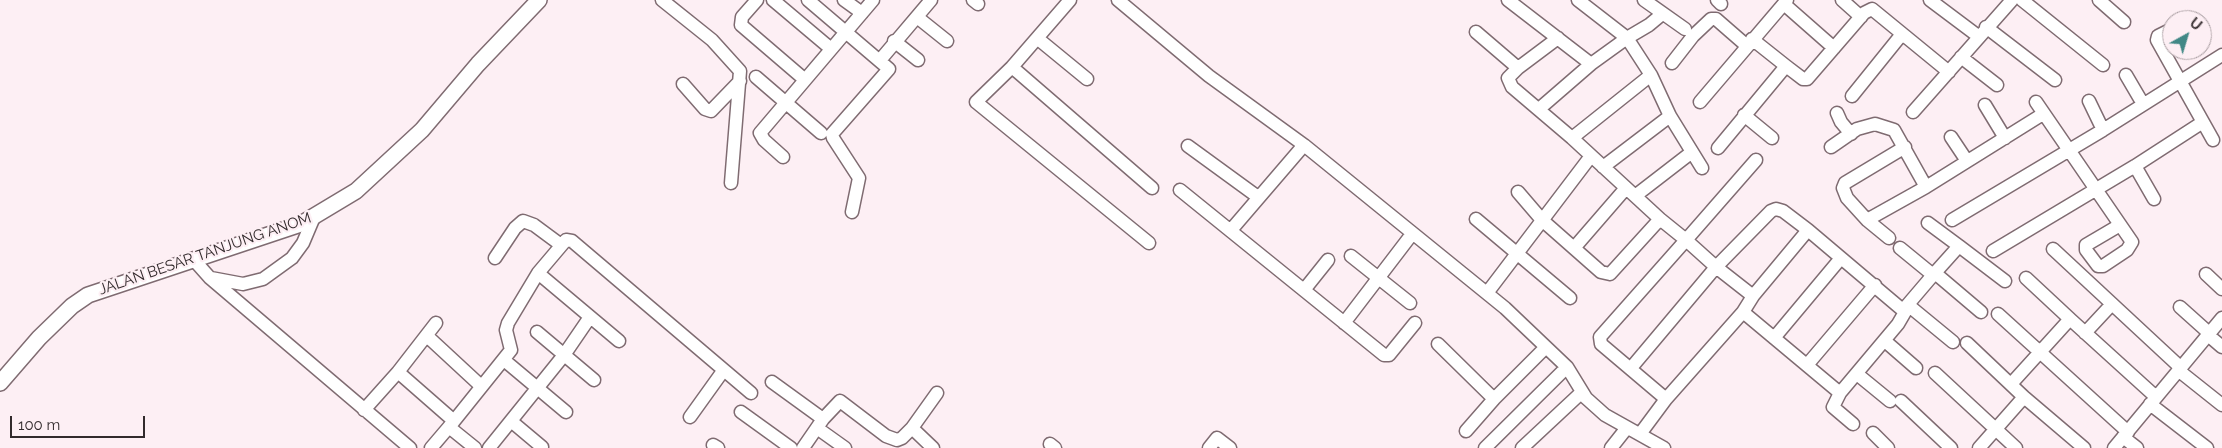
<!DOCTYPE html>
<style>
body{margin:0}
#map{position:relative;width:2222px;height:448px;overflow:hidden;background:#fdeff4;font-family:Raleway,sans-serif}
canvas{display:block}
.north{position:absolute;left:2162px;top:10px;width:50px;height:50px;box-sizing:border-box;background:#fdeff4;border:1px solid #aca0a4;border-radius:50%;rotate:39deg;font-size:14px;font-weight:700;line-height:20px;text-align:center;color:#322a2c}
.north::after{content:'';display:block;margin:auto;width:18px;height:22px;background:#418886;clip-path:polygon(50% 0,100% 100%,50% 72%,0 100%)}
.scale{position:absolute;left:10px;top:416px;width:135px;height:22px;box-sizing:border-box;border:2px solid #322a2c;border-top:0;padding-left:6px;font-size:15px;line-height:18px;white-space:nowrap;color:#322a2c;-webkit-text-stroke:4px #fdeff4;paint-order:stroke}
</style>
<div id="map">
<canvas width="2222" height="448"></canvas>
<div class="north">U</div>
<div class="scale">100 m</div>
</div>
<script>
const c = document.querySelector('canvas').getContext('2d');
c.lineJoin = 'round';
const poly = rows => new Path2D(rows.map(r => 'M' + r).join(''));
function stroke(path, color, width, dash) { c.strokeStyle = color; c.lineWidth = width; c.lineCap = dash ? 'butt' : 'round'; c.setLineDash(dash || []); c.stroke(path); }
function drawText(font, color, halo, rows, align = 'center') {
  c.font = font + ' Raleway,sans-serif'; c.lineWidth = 4.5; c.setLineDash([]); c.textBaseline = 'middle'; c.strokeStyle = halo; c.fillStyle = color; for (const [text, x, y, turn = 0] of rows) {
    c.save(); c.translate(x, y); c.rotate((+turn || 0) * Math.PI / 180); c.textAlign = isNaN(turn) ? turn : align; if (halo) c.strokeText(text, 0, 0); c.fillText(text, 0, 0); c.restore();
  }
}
const minor = poly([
 [662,0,712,40,740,71,731,183],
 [757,0,742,17,741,25,804,79],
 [773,0,830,48],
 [808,0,889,69,832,134,833,138,859,178,852,212],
 [844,0,862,13],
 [973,0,978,4],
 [1070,0,1012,67,976,102,1149,243],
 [1118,0,1209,76,1304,145,1505,308,1567,367,1586,398,1605,415,1664,448],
 [1508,0,1591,64],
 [1578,0,1627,38,1649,25,1661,15,1661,12],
 [1644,0,1685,29],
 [1717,0,1721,4],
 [1842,0,1861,17],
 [1930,0,1978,36],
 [2022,0,2103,65],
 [2099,0,2124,22],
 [1784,4,1834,48],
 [917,17,947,41],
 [1986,27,2055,80],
 [2172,29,2158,36,2157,40,2213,140],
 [1476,32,1518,68],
 [1037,38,1087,79],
 [1558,38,1518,68,1508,78,1512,87,1572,138,1660,219,1686,240,1716,267,1753,296,1743,312,1666,399,1601,344,1600,337,1686,240,1756,160],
 [1752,39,1786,66,1803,79,1807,79,1864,13,1872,9,1949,72],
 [894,41,918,60],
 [1961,57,1997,85],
 [881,59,931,0],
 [1672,63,1693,36,1711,19,1716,19,1747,46],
 [1012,67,1152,188],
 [2126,75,2143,104],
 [756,77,821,133],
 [683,84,705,109,711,111,740,81],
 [1852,96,1902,34],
 [2089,101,2103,130],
 [1700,102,1787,0],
 [2036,102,2132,242,2127,250,2103,266,2098,266,2086,250,2086,245,2120,225],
 [1985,105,2005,138],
 [1539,109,1591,64,1627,38,1651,75,1670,116,1702,168],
 [1913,112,2012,0],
 [1837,113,1841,122,1851,134],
 [1744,115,1772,138],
 [1951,137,1967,161],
 [1572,138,1651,75],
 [1188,146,1258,197],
 [1831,147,1857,129,1875,124,1894,130,1926,187],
 [1718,148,1786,66],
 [783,157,764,140,760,133,873,0],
 [2135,166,2154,199],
 [1603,167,1670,116],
 [1180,190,1384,355,1389,355,1415,323],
 [1518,192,1542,220,1601,272,1610,274,1660,219],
 [1635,196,1692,152],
 [1476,219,1570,298],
 [1867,220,1926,187,2043,114],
 [1952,220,2103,130,2222,55],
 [1928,223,1959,246],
 [1231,230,1304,145],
 [1889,238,1867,220,1847,198,1843,188,1845,183,1905,147],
 [1574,248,1626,188],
 [1900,248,1933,275,1959,246,2005,281],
 [2053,249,2180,367],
 [1993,251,2135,166,2203,122],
 [1351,256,1410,303],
 [495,258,515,228,523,221,534,225,561,245],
 [194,260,210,278,410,448],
 [538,273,619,341],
 [1935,273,1981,312],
 [2206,274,2222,289],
 [211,278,243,284,263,279,292,258,303,243,314,217],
 [2026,278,2070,319],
 [1304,290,1328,260],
 [1487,293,1591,156],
 [1753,296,1808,230],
 [1908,305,1953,342],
 [2180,307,2209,333],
 [1904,309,1933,275],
 [1743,312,1840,393,1833,407,1853,424],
 [1998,314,2128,432],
 [1344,323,1412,234],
 [537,332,594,380],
 [2085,333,2112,304],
 [2208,335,2222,347],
 [427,336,481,386],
 [1774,338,1841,258],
 [1885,341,1916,368],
 [1967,343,2024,397,2084,448],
 [1438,344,1494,399],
 [504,360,566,412],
 [1807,365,1875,285],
 [1631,368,1716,267,1771,211,1776,209,1783,211,1808,230,1905,312,1898,324,1840,393],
 [2178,370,2222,405],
 [398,372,436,323],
 [1935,373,2016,448],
 [1857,374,1890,401],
 [772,382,823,419],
 [2011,384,2070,319,2156,397],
 [1901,401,1951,448],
 [2150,404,2207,448],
 [364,410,398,372,454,421,431,448],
 [741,412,791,448],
 [690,417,723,371],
 [454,421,511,350,506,330,508,323,538,273,566,240,572,241,751,393],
 [511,421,542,447],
 [449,427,475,448],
 [817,428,845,448],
 [912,428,933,448],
 [1466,431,1494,399,1546,347],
 [1873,433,1888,448],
 [1640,434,1666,399],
 [2123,437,2137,448],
 [1050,444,1055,448],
 [713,445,718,448],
 [489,448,564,355,590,317],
 [803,448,823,419,840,401,886,436,897,440,902,438,912,428,937,393],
 [1209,448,1217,438,1230,448],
 [1485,448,1567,367],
 [1522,448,1582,392],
 [1611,448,1626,429],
 [1979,448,2024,397],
 [2114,448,2222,318]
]);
const major = poly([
 [0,383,39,338,72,306,88,295,301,224,356,191,422,130,478,64,539,0]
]);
const streetNames = [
 ["JALAN BESAR TANJUNG ANOM",205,254,-19]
];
stroke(minor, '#7f6b71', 15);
stroke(major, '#7f6b71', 18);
stroke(minor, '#fff', 12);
stroke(major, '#fff', 15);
drawText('15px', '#322a2c', '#fdeff4', streetNames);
</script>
